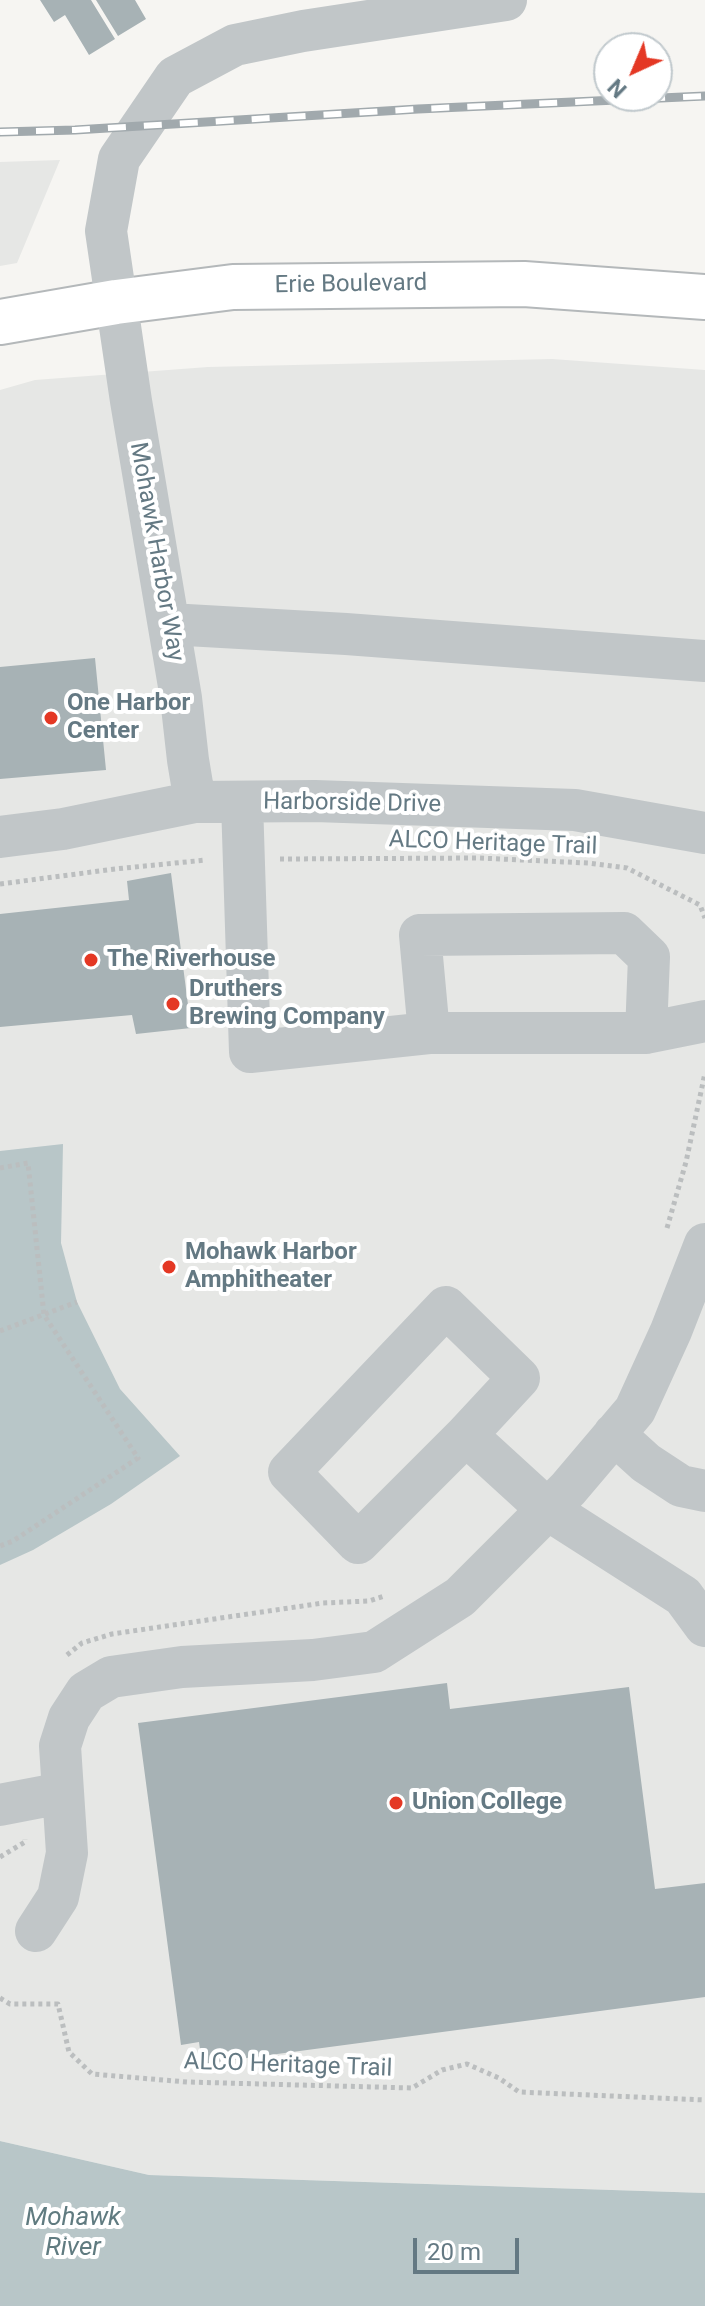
<!DOCTYPE html>
<style>
body{margin:0}
#map{position:relative;width:705px;height:2306px;overflow:hidden;background:#f6f5f2;font-family:Roboto,sans-serif}
canvas{display:block}
.north{position:absolute;left:593px;top:32px;width:80px;height:80px;box-sizing:border-box;background:#fff;border:2px solid #c1c9cd;border-radius:50%;rotate:224deg;font-size:22px;font-weight:700;line-height:32px;text-align:center;color:#647983}
.north::after{content:'';display:block;margin:auto;width:28px;height:36px;background:#e43824;clip-path:polygon(50% 0,100% 100%,50% 72%,0 100%)}
.scale{position:absolute;left:413px;top:2238px;width:106px;height:36px;box-sizing:border-box;border:4px solid #647983;border-top:0;padding-left:10px;font-size:24px;line-height:28px;white-space:nowrap;color:#647983;-webkit-text-stroke:6px #fff;paint-order:stroke}
</style>
<div id="map">
<canvas width="705" height="2306"></canvas>
<div class="north">N</div>
<div class="scale">20 m</div>
</div>
<script>
const c = document.querySelector('canvas').getContext('2d');
c.lineJoin = 'round';
function fill(path, color) { c.fillStyle = color; c.fill(path, 'evenodd'); }
const poly = rows => new Path2D(rows.map(r => 'M' + r).join(''));
function stroke(path, color, width, dash) { c.strokeStyle = color; c.lineWidth = width; c.lineCap = dash ? 'butt' : 'round'; c.setLineDash(dash || []); c.stroke(path); }
function drawText(font, color, halo, rows, align = 'center') {
  c.font = font + ' Roboto,sans-serif'; c.lineWidth = 8; c.setLineDash([]); c.textBaseline = 'middle'; c.strokeStyle = halo; c.fillStyle = color; for (const [text, x, y, turn = 0] of rows) {
    c.save(); c.translate(x, y); c.rotate((+turn || 0) * Math.PI / 180); c.textAlign = isNaN(turn) ? turn : align; if (halo) c.strokeText(text, 0, 0); c.fillText(text, 0, 0); c.restore();
  }
}
const built = poly([
 [60,160,17,263,0,266,0,162],
 [552,359,705,370,705,2193,149,2175,0,2141,0,390,35,380,208,367]
]);
const water = poly([
 [63,1144,61,1243,77,1302,120,1389,180,1456,111,1504,33,1550,0,1565,0,1151],
 [0,2141,149,2175,705,2193,705,2306,0,2306]
]);
const building = poly([
 [40,0,91,0,115,39,89,55,65,15,54,22],
 [96,0,135,0,146,19,118,36],
 [95,658,106,770,0,779,0,667],
 [171,873,191,1028,136,1034,132,1015,0,1027,0,914,129,900,127,881],
 [447,1683,450,1709,629,1687,655,1889,705,1883,705,1997,202,2064,199,2042,181,2045,138,1723]
]);
const path = poly([
 [280,859,479,858,588,863,627,868,700,905,705,918],
 [0,884,115,869,206,860],
 [0,1168,28,1163,44,1315,138,1458,13,1541,0,1546],
 [667,1228,686,1162,705,1073],
 [0,1331,77,1302],
 [67,1655,82,1643,112,1634,323,1603,369,1601,384,1596],
 [0,1857,25,1842,25,1839],
 [0,1998,10,2004,58,2004,69,2052,92,2074,187,2082,412,2088,442,2070,467,2064,499,2078,519,2092,705,2100]
]);
const minor = poly([
 [169,624,346,634,705,661],
 [195,802,188,760,181,698,131,401,106,231,119,159,175,77,235,45,303,31,506,0],
 [242,802,250,1052,429,1033,646,1033,705,1021],
 [0,837,63,829,195,802,315,801,575,810,705,833],
 [429,1033,420,935,624,933,649,957,646,1033],
 [614,1434,646,1463,681,1486,705,1491],
 [466,1435,358,1543,289,1472,446,1307,519,1378,466,1435,547,1509,683,1596,705,1626],
 [0,1805,62,1793],
 [36,1931,58,1897,67,1853,60,1746,69,1718,86,1692,111,1677,182,1667,313,1660,374,1652,460,1597,568,1489,635,1410,671,1331,705,1244]
]);
const highway = poly([
 [0,322,116,302,233,287,524,284,705,297]
]);
const rail = poly([
 [0,132,75,130,418,109,705,96]
]);
const markers = [
 [51,718,8,"#e43824"],
 [91,960,8,"#e43824"],
 [173,1004,8,"#e43824"],
 [169,1267,8,"#e43824"],
 [396,1803,8,"#e43824"]
];
const streetNames = [
 ["Erie Boulevard",351,285,-1],
 ["Mohawk Harbor Way",156,552,80],
 ["Harborside Drive",352,804,1],
 ["ALCO Heritage Trail",493,844,2],
 ["ALCO Heritage Trail",288,2066,2]
];
const poiNames = [
 ["One Harbor",67,704],
 ["Center",67,732],
 ["The Riverhouse",107,960],
 ["Druthers",189,990],
 ["Brewing Company",189,1018],
 ["Mohawk Harbor",185,1253],
 ["Amphitheater",185,1281],
 ["Union College",412,1803]
];
const waterNames = [
 ["Mohawk",73,2218],
 ["River",73,2248]
];
fill(built, '#e6e7e5');
fill(water, '#b8c6c8');
fill(building, '#a7b2b5');
stroke(highway, '#b4b8ba', 48);
stroke(path, '#bbbebf', 5, [4, 4]);
stroke(minor, '#c1c6c8', 42);
stroke(highway, '#fff', 44);
stroke(rail, '#a1a9ad', 9);
stroke(rail, '#fff', 6, [18]);
for (const [x, y, r, color] of markers) { const dot = new Path2D(); dot.arc(x, y, r, 0, 2 * Math.PI); c.fillStyle = color; c.fill(dot); stroke(dot, '#fff', 3); }
drawText('24px', '#647983', '#fff', streetNames);
drawText('bold 24px', '#647983', '#fff', poiNames, 'left');
drawText('italic 26px', '#607b80', '#fff', waterNames);
</script>
